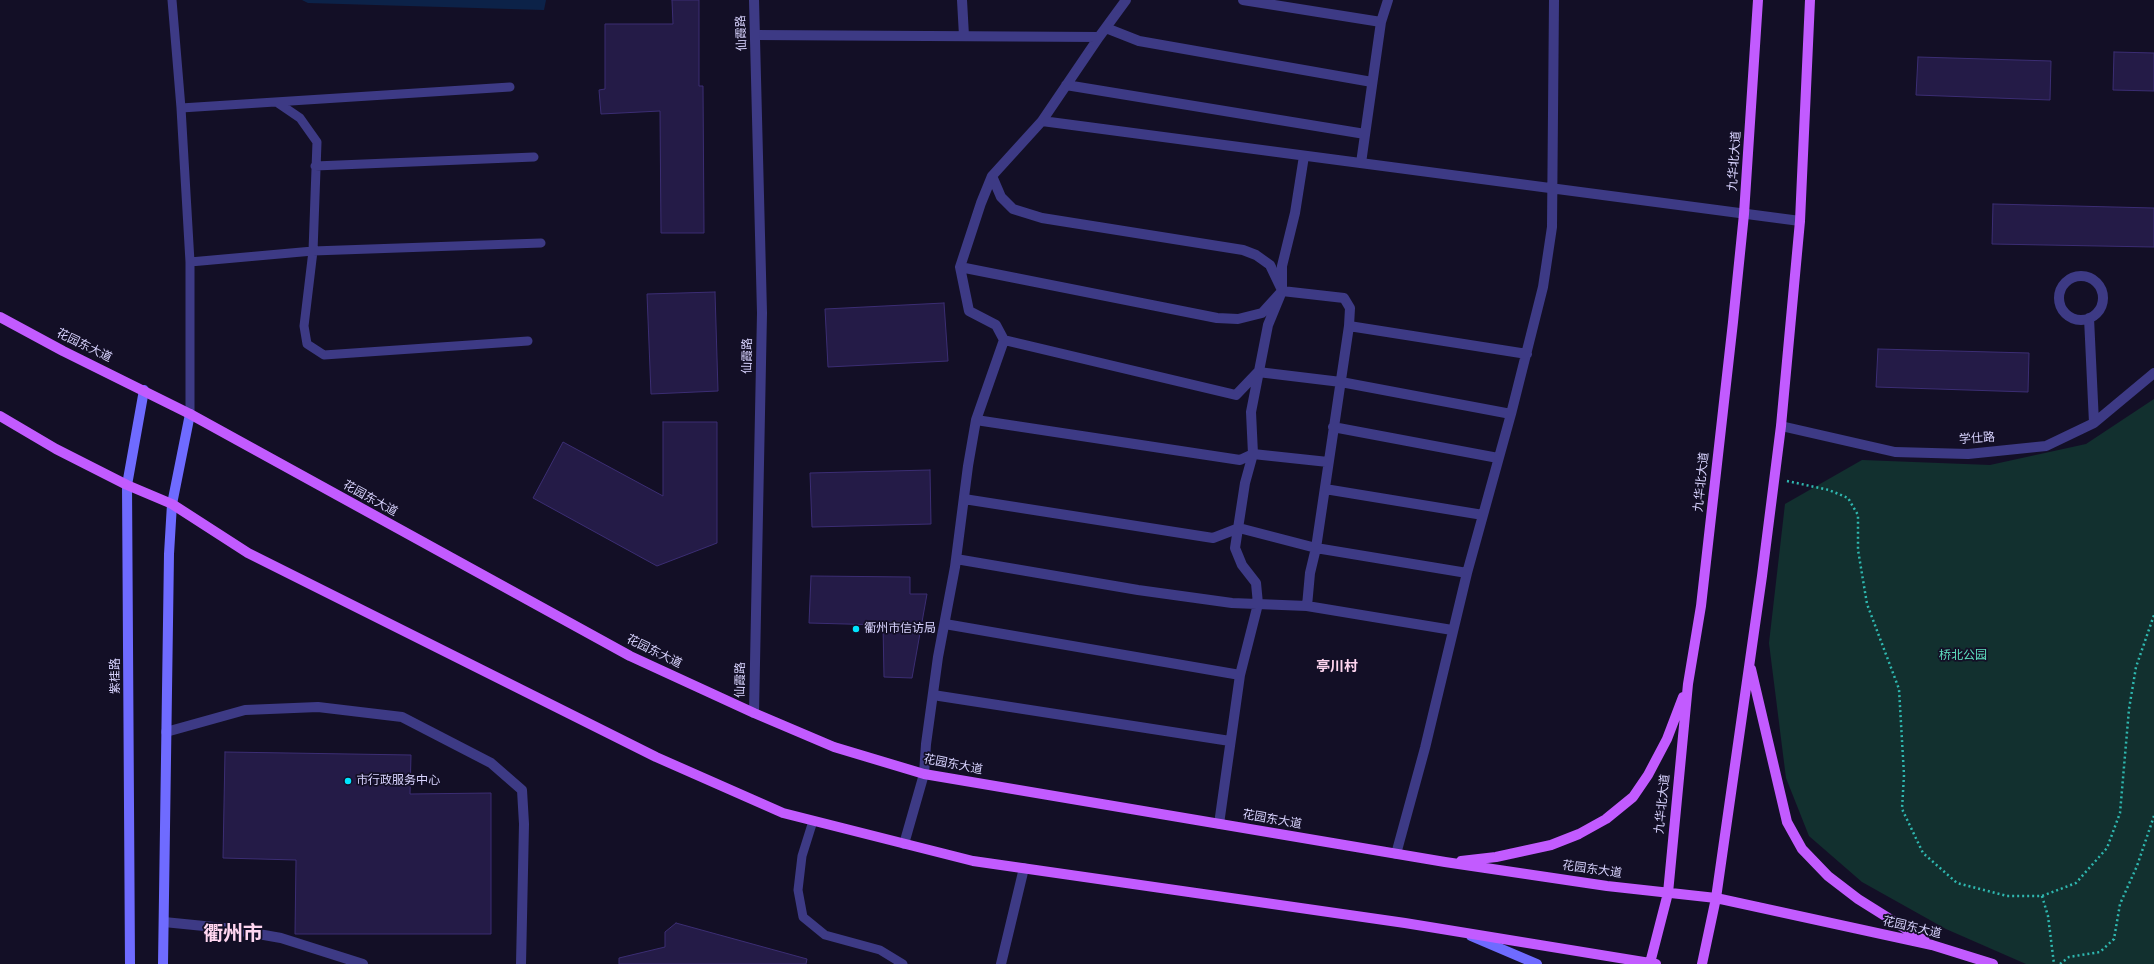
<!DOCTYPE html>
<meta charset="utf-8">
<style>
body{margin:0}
canvas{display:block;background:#130f26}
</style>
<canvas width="2154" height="964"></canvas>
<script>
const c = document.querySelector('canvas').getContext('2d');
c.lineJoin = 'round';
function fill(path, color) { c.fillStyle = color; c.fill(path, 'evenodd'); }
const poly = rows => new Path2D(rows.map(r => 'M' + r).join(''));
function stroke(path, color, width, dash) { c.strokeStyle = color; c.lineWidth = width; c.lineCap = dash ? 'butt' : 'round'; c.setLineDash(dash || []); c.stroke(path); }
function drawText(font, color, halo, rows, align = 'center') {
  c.font = font + ' Poppins,"Noto Sans SC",sans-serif'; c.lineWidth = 3.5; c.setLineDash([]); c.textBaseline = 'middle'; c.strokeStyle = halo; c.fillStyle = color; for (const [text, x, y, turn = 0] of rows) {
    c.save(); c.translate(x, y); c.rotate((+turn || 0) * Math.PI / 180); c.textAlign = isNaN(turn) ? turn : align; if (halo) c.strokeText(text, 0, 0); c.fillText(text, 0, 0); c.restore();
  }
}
const green = poly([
 [2154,399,2154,964,2026,964,1946,929,1862,882,1809,836,1786,778,1769,643,1785,504,1862,460,1990,465,2086,444]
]);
const water = poly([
 [302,0,546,0,544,10,308,3]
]);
const building = poly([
 [672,0,699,0,699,86,703,86,704,233,661,233,660,111,601,114,599,90,605,89,605,24,673,24,672,0],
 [2114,52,2154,53,2154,91,2113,90,2114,52],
 [1918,57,2051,61,2050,100,1916,95,1918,57],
 [1993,204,2154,208,2154,247,1992,244,1993,204],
 [715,292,718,391,651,394,647,294,715,292],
 [944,303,948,361,828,367,825,309,944,303],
 [1878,349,2029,353,2028,392,1876,387,1878,349],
 [663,422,717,422,717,543,657,566,533,498,563,442,663,496,663,422],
 [930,470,931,524,812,527,810,473,930,470],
 [811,576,910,577,910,594,927,594,912,678,884,677,883,625,809,623,811,576],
 [225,752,411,755,410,794,491,793,491,934,295,934,296,860,223,858,225,752],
 [676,923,807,959,806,964,619,964,619,958,665,947,665,932,676,923]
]);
const path = poly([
 [1787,481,1829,490,1848,498,1858,515,1858,550,1867,604,1899,689,1904,775,1902,809,1923,853,1957,883,2007,896,2042,896,2076,883,2107,848,2120,813,2129,709,2136,667,2154,615],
 [2042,896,2048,916,2054,964],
 [2060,964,2069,957,2100,952,2114,939,2120,904,2137,866,2154,816]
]);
const service = poly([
 [172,0,181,108,190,262,190,414],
 [278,103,300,118,317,142,313,251,304,326,307,344,324,355,528,341],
 [181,108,510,87],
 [315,166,534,157],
 [190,262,313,251,541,243],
 [813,821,802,856,798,890,803,917,825,935,880,950,903,964]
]);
const minor = poly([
 [962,0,964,36],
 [1243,0,1381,22],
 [1106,28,1139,41,1372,82],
 [756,35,1099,37],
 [1066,85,1365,134],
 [1042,121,1800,221],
 [1361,163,1381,22,1388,0],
 [992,176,1001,197,1013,209,1042,218,1243,250,1256,255,1270,265,1281,288],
 [960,267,1217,318,1238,319,1262,313,1282,291,1344,298,1350,308,1349,326,1316,548,1310,573,1307,606],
 '2059 298a22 22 0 1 1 44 0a22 22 0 1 1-44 0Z',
 [2089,318,2094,423],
 [1349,326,1527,354],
 [1004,340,1236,395,1258,372,1341,382,1511,414],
 [976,420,1240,460,1253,454,1328,462],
 [1781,426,1895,452,1968,454,2046,446,2094,423,2154,373],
 [1333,427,1498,458],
 [1325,489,1483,515],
 [964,499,1213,538,1239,528,1316,548,1467,573],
 [956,559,1138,590,1232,603,1307,606,1452,630],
 [945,624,1240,675],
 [933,695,1230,741],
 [166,732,245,710,318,707,402,717,491,763,522,790,524,824,521,964],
 [1219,824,1240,675,1258,604,1256,583,1242,565,1235,548,1245,483,1253,454,1251,412,1268,325,1282,291,1282,266,1295,213,1304,156],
 [904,844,924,774,926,744,938,657,955,567,968,466,976,420,1004,340,996,325,969,311,960,267,981,203,992,176,1042,121,1099,37,1126,0],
 [1396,854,1425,748,1467,573,1511,414,1543,287,1552,227,1554,0],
 [164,922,224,928,281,938,363,964],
 [1001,964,1024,868]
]);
const tertiary = poly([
 [754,713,762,313,754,0]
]);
const secondary = poly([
 [1471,936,1537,964],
 [130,964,127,485,144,390],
 [163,964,169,554,172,504,190,414]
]);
const primary = poly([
 [0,317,63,351,190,414,630,656,754,713,834,747,924,774,1445,862,1607,886,1716,898,1932,945,1993,964],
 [0,416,56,449,127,485,172,504,248,553,656,757,783,813,973,861,1405,923,1656,964],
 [1751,669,1787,822,1802,849,1828,876,1858,899,1925,941],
 [1461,861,1496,857,1551,845,1579,834,1606,819,1633,797,1648,775,1667,739,1683,697],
 [1650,963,1668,893,1688,684,1701,606,1733,322,1744,214,1758,0],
 [1702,964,1716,898,1762,576,1781,426,1800,221,1810,0]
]);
const markers = [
 [856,629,4,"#00e5ff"],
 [348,781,4,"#00e5ff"]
];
const streetNames = [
 ["仙霞路",742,33,-92],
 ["九华北大道",1735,161,-86],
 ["花园东大道",84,346,26],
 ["仙霞路",748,356,-89],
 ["学仕路",1977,439,-4],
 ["九华北大道",1702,482,-84],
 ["花园东大道",370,499,29],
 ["花园东大道",654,652,26],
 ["紫桂路",116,676,-90],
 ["仙霞路",741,680,-89],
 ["花园东大道",953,765,11],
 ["九华北大道",1663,804,-84],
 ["花园东大道",1272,820,10],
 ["花园东大道",1592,870,8],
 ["花园东大道",1912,928,13]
];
const poiNames = [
 ["衢州市信访局",864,629],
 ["市行政服务中心",356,781]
];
const parkNames = [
 ["桥北公园",1963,656]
];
const quarterNames = [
 ["亭川村",1337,667]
];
const townNames = [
 ["衢州市",233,935]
];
fill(green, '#12302f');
fill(water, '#0c2248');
fill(building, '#241b47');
stroke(building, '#3b2d73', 1);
stroke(path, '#2fb8b0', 2.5, [2, 3]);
stroke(service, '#3d3a85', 9);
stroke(minor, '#3d3a85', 10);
stroke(tertiary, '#3d3a85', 10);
stroke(secondary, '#6f6bff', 10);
stroke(primary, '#c25bff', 10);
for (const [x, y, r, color] of markers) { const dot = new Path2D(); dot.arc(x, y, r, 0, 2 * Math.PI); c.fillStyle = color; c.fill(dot); stroke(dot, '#130f26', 1.5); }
drawText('12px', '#d9d4ff', '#130f26', streetNames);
drawText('12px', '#d9d4ff', '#130f26', poiNames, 'left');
drawText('12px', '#5fe0c0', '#130f26', parkNames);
drawText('bold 14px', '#ffd6f0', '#130f26', quarterNames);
drawText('bold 20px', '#ffd6f0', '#130f26', townNames);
</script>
